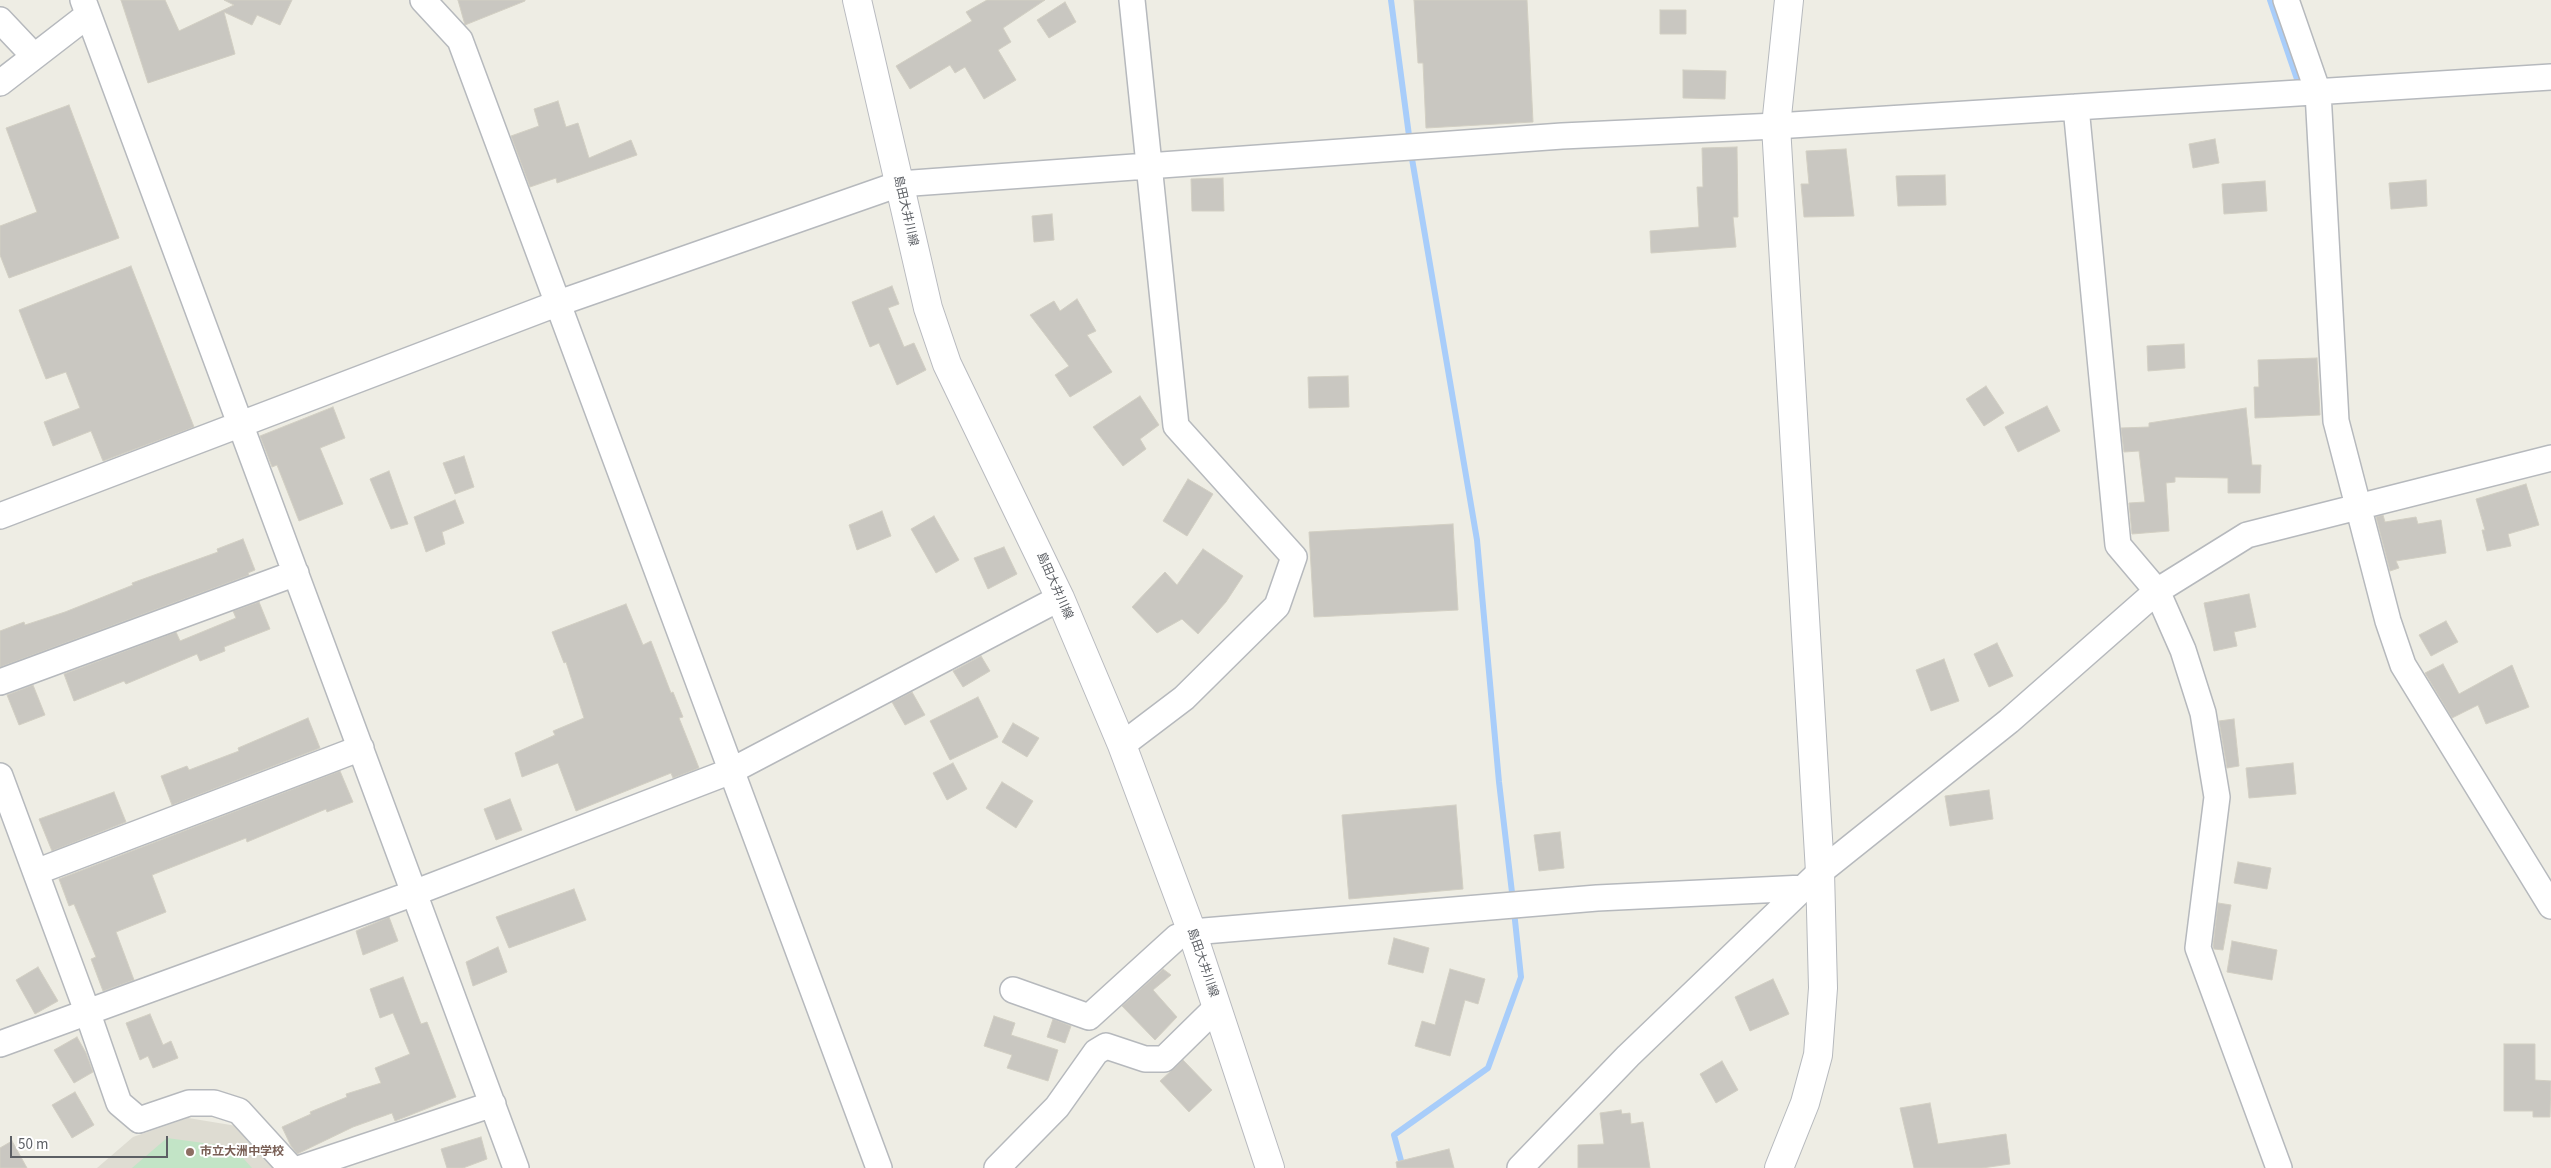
<!DOCTYPE html>
<meta charset="utf-8">
<style>
body{margin:0}
#map{position:relative;width:2551px;height:1168px;overflow:hidden;background:#eeede4;font-family:"Source Sans 3",sans-serif}
canvas{display:block}
.scale{position:absolute;left:10px;top:1136px;width:158px;height:22px;box-sizing:border-box;border:2px solid #5c5f64;border-top:0;padding-left:6px;font-size:15px;line-height:18px;white-space:nowrap;color:#5c5f64;-webkit-text-stroke:4px #fff;paint-order:stroke}
</style>
<div id="map">
<canvas width="2551" height="1168"></canvas>
<div class="scale">50 m</div>
</div>
<script>
const c = document.querySelector('canvas').getContext('2d');
c.lineJoin = 'round';
function fill(path, color) { c.fillStyle = color; c.fill(path, 'evenodd'); }
const poly = rows => new Path2D(rows.map(r => 'M' + r).join(''));
function stroke(path, color, width, dash) { c.strokeStyle = color; c.lineWidth = width; c.lineCap = dash ? 'butt' : 'round'; c.setLineDash(dash || []); c.stroke(path); }
function drawText(font, color, halo, rows, align = 'center') {
  c.font = font + ' "Source Sans 3","Noto Sans JP",sans-serif'; c.lineWidth = 4; c.setLineDash([]); c.textBaseline = 'middle'; c.strokeStyle = halo; c.fillStyle = color; for (const [text, x, y, turn = 0] of rows) {
    c.save(); c.translate(x, y); c.rotate((+turn || 0) * Math.PI / 180); c.textAlign = isNaN(turn) ? turn : align; if (halo) c.strokeText(text, 0, 0); c.fillText(text, 0, 0); c.restore();
  }
}
const education = poly([
 [188,1118,243,1127,278,1168,97,1168,133,1137]
]);
const green = poly([
 [167,1138,233,1147,252,1168,132,1168]
]);
const stream = poly([
 [1391,0,1410,143],
 [2270,0,2298,82],
 [1411,153,1477,540,1499,782,1513,901],
 [1403,1168,1394,1135,1488,1068,1521,977,1514,911]
]);
const building = poly([
 [121,0,165,0,179,31,234,5,224,0,292,0,280,25,257,15,252,25,224,12,235,54,148,83,121,0],
 [458,0,525,0,525,1,465,25,458,0],
 [987,0,1045,0,1003,28,1011,42,998,50,1016,80,984,99,965,67,955,73,950,65,910,89,896,66,972,21,966,12,987,0],
 [1414,0,1527,0,1533,122,1426,128,1423,63,1418,63,1414,0],
 [1065,2,1076,22,1049,38,1037,20,1065,2],
 [1660,10,1686,10,1686,34,1660,34,1660,10],
 [1683,70,1726,71,1725,99,1683,98,1683,70],
 [558,101,566,127,578,123,589,158,631,140,637,155,557,183,556,178,530,187,511,136,539,126,534,109,558,101],
 [69,105,119,238,9,278,0,255,0,226,37,212,6,128,69,105],
 [2215,139,2219,163,2193,168,2189,144,2215,139],
 [1737,147,1738,217,1733,217,1736,247,1651,253,1650,231,1699,227,1697,187,1703,187,1702,148,1737,147],
 [1846,149,1854,216,1804,217,1801,184,1809,184,1806,151,1846,149],
 [1945,175,1946,205,1898,206,1896,176,1945,175],
 [1223,178,1224,211,1192,211,1191,179,1223,178],
 [2426,180,2427,206,2391,209,2389,183,2426,180],
 [2265,181,2267,211,2224,214,2222,184,2265,181],
 [1052,214,1054,240,1034,242,1032,216,1052,214],
 [131,266,194,427,103,461,91,431,53,446,44,422,80,408,66,372,46,379,19,310,131,266],
 [892,286,899,304,888,308,904,347,914,343,926,370,897,385,879,343,870,347,852,302,892,286],
 [1077,299,1096,331,1087,335,1112,372,1070,397,1055,375,1069,366,1030,315,1054,301,1060,311,1077,299],
 [2184,344,2185,368,2148,371,2147,346,2184,344],
 [2317,358,2320,415,2255,418,2254,387,2259,387,2258,360,2317,358],
 [1348,376,1349,407,1309,408,1308,377,1348,376],
 [1986,386,2004,413,1984,426,1966,399,1986,386],
 [1140,396,1159,425,1140,439,1146,449,1123,466,1093,427,1140,396],
 [2047,406,2060,431,2018,452,2005,427,2047,406],
 [333,407,345,438,320,448,343,504,299,521,277,465,272,467,260,436,333,407],
 [2246,408,2252,465,2261,465,2260,493,2228,493,2228,478,2175,477,2175,482,2166,483,2169,531,2132,534,2129,503,2145,502,2139,451,2124,452,2121,428,2149,427,2149,423,2246,408],
 [464,456,474,487,455,494,443,463,464,456],
 [389,471,408,524,391,529,370,479,389,471],
 [1188,479,1213,494,1187,536,1163,521,1188,479],
 [2526,484,2539,525,2508,534,2511,546,2487,551,2482,530,2485,530,2476,499,2526,484],
 [455,500,464,523,442,532,445,544,426,552,414,517,455,500],
 [882,511,891,536,857,550,849,525,882,511],
 [2383,515,2385,522,2416,517,2418,524,2441,520,2446,553,2396,561,2399,568,2390,571,2376,517,2383,515],
 [934,516,959,560,936,573,911,529,934,516],
 [1453,524,1458,610,1314,617,1309,532,1453,524],
 [243,539,255,570,248,573,249,575,0,667,0,631,24,622,25,625,65,612,133,585,132,583,218,552,217,549,243,539],
 [1004,547,1017,574,988,589,974,558,1004,547],
 [1203,549,1243,576,1226,602,1198,634,1182,619,1157,633,1132,607,1165,572,1177,585,1203,549],
 [2249,594,2256,627,2234,632,2237,646,2214,651,2204,603,2249,594],
 [259,602,270,629,224,647,225,651,200,661,197,654,126,684,124,681,74,701,64,674,176,632,180,641,236,618,233,611,259,602],
 [626,604,643,645,651,641,671,693,673,692,683,717,679,718,699,768,673,778,671,773,576,811,558,763,522,777,515,753,555,735,553,731,584,718,566,662,564,663,552,632,626,604],
 [2446,621,2458,642,2431,656,2419,635,2446,621],
 [1997,643,2013,676,1989,687,1974,654,1997,643],
 [981,656,990,671,963,687,953,671,981,656],
 [1944,659,1959,701,1931,711,1916,670,1944,659],
 [2443,664,2459,694,2512,665,2529,707,2486,724,2478,705,2452,718,2425,673,2443,664],
 [33,685,45,715,19,725,7,695,33,685],
 [912,692,925,715,905,725,892,702,912,692],
 [978,697,998,737,950,760,930,721,978,697],
 [308,718,320,748,172,805,161,776,187,766,189,770,239,751,238,748,308,718],
 [2234,719,2239,766,2227,768,2219,721,2234,719],
 [1013,723,1039,738,1027,757,1002,742,1013,723],
 [953,763,967,789,947,800,933,773,953,763],
 [2293,763,2296,794,2249,798,2246,768,2293,763],
 [340,771,353,802,327,812,326,809,247,842,246,838,152,875,166,912,116,932,134,980,103,991,91,959,96,957,74,904,69,906,59,879,340,771],
 [1002,782,1033,801,1016,828,986,808,1002,782],
 [1989,790,1993,819,1950,826,1945,796,1989,790],
 [114,792,126,822,52,851,39,819,114,792],
 [510,799,522,830,496,840,484,809,510,799],
 [1456,805,1463,889,1349,899,1342,815,1456,805],
 [1560,832,1564,868,1539,871,1534,835,1560,832],
 [2238,862,2271,868,2267,889,2234,883,2238,862],
 [574,889,586,920,509,948,496,917,574,889],
 [2218,903,2231,905,2223,950,2214,949,2213,946,2218,903],
 [389,917,398,941,363,955,356,931,389,917],
 [1394,938,1429,948,1423,973,1388,964,1394,938],
 [2232,941,2277,950,2272,980,2227,972,2232,941],
 [498,947,507,972,473,986,466,962,498,947],
 [38,967,58,1001,35,1014,16,980,38,967],
 [1163,969,1171,975,1153,990,1177,1017,1155,1040,1122,1006,1163,969],
 [1450,969,1485,979,1478,1004,1465,1000,1450,1056,1415,1046,1422,1021,1435,1025,1450,969],
 [403,977,421,1024,427,1022,456,1097,395,1121,392,1113,353,1127,297,1154,291,1146,282,1127,311,1114,310,1112,347,1097,346,1094,381,1083,375,1068,410,1054,393,1013,380,1018,370,989,403,977],
 [1773,979,1789,1014,1750,1031,1735,997,1773,979],
 [150,1014,163,1045,171,1041,178,1058,153,1068,148,1056,140,1060,126,1023,150,1014],
 [994,1016,1015,1023,1011,1035,1058,1050,1048,1081,1007,1068,1012,1055,984,1046,994,1016],
 [1053,1019,1071,1026,1065,1043,1047,1037,1053,1019],
 [77,1037,86,1053,93,1072,74,1083,54,1050,77,1037],
 [2504,1044,2535,1044,2535,1080,2551,1081,2550,1117,2533,1117,2533,1111,2504,1111,2504,1044],
 [1183,1060,1212,1090,1189,1112,1160,1081,1183,1060],
 [1722,1061,1738,1090,1716,1103,1700,1074,1722,1061],
 [75,1092,94,1125,72,1138,52,1105,75,1092],
 [1930,1103,1938,1144,2006,1134,2010,1164,1982,1168,1914,1168,1900,1108,1930,1103],
 [1621,1110,1622,1114,1630,1113,1631,1124,1643,1122,1650,1168,1578,1168,1578,1145,1604,1144,1600,1113,1621,1110],
 [481,1137,487,1159,463,1168,447,1168,441,1149,481,1137],
 [12,1141,27,1168,0,1168,0,1148,12,1141],
 [1449,1149,1454,1168,1397,1168,1396,1162,1449,1149]
]);
const minor = poly([
 [83,0,516,1168],
 [423,0,460,40,879,1168],
 [2286,0,2318,92,2336,421,2388,621,2403,665,2551,906],
 [0,20,34,56],
 [0,83,88,15],
 [2076,107,2118,545,2157,591,2183,650,2203,713,2217,797,2198,948,2279,1168],
 [0,516,556,304,899,184,1562,136,1776,126,2551,77],
 [0,682,296,573],
 [1122,745,1184,698,1277,606,1294,557,1176,426,1132,0],
 [0,776,87,1011,119,1103,139,1120,189,1103,214,1103,239,1111,291,1168],
 [36,872,361,748],
 [1013,990,1089,1017,1177,937,1192,932,1597,898,1804,888],
 [0,1044,414,893,731,771,1060,598],
 [301,1168,493,1104],
 [997,1168,1057,1107,1096,1052,1106,1046,1145,1059,1164,1059,1217,1007],
 [1520,1168,1628,1056,1820,872,2009,721,2157,591,2247,535,2551,458]
]);
const tertiary = poly([
 [1779,1168,1805,1103,1818,1055,1823,988,1820,872,1776,126,1789,0]
]);
const secondary = poly([
 [857,0,928,308,947,364,1060,598,1122,745,1192,932,1270,1168]
]);
const markers = [
 [190,1152,5,"#8d6e63"]
];
const streetNames = [
 ["島田大井川線",905,211,77],
 ["島田大井川線",1054,586,66],
 ["島田大井川線",1202,963,71]
];
const educationNames = [
 ["市立大洲中学校",200,1152]
];
fill(education, '#dedcd2');
fill(green, '#c2e4c6');
stroke(stream, '#a8cdfa', 6);
fill(building, '#c9c7c1');
stroke(building, '#d2cfc3', 1);
stroke(minor, '#b6b9bd', 28);
stroke(tertiary, '#b6b9bd', 30);
stroke(secondary, '#b8babf', 30);
stroke(minor, '#fff', 25);
stroke(tertiary, '#fff', 28);
stroke(secondary, '#fff', 28);
for (const [x, y, r, color] of markers) { const dot = new Path2D(); dot.arc(x, y, r, 0, 2 * Math.PI); c.fillStyle = color; c.fill(dot); stroke(dot, '#fff', 2); }
drawText('12px', '#5c5f64', '#fff', streetNames);
drawText('bold 12px', '#785e54', '#fff', educationNames, 'left');
</script>
